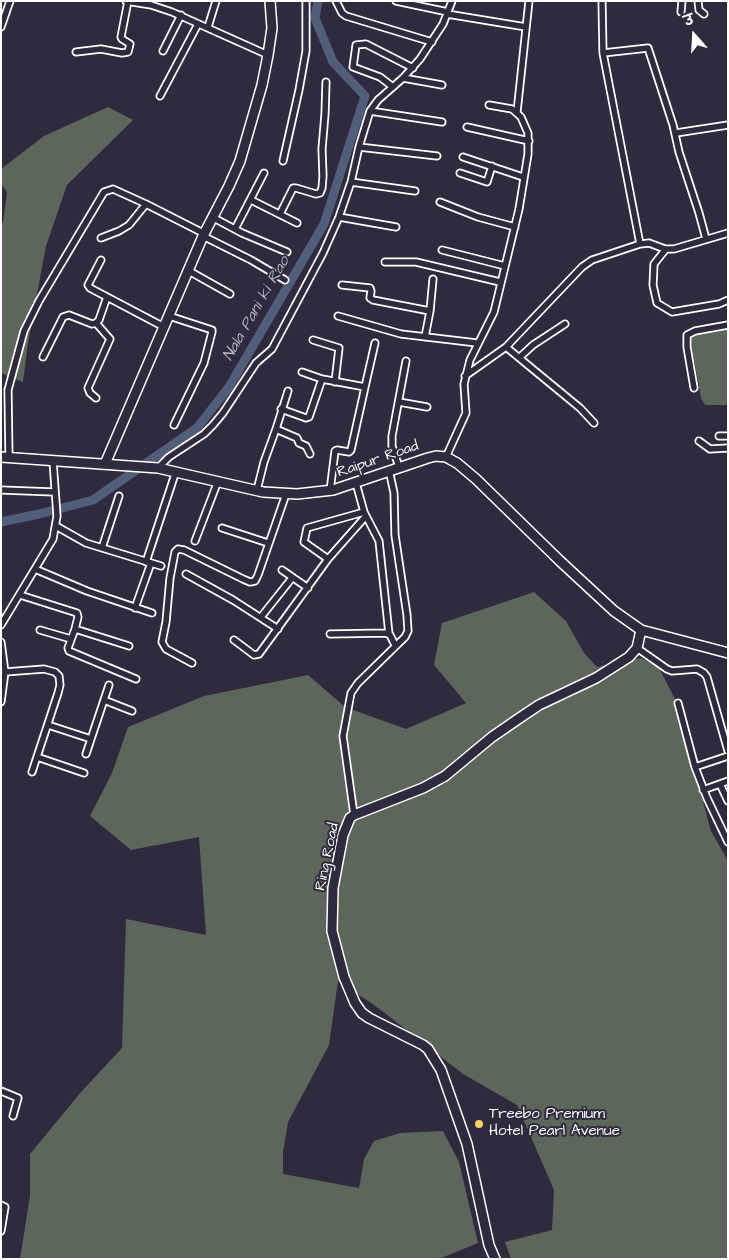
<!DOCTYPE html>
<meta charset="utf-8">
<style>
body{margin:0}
#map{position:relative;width:729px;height:1260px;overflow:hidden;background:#2f2a3d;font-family:"Architects Daughter","Playpen Sans Deva",sans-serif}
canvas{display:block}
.frame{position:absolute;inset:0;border:2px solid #fff;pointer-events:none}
.north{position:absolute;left:669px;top:10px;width:50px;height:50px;-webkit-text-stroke:4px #2f2a3d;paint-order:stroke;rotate:341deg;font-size:14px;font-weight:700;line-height:20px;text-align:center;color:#fff}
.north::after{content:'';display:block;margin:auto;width:18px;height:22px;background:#fff;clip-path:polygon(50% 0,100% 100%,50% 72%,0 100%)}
</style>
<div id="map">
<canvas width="729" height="1260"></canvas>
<div class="frame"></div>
<div class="north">उ</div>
</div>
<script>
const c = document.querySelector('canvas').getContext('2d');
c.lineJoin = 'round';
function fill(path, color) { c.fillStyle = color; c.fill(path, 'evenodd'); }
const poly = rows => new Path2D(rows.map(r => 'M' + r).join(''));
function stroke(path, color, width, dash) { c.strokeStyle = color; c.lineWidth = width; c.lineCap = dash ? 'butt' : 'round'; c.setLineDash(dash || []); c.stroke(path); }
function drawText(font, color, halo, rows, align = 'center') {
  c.font = font + ' "Architects Daughter",sans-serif'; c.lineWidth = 4; c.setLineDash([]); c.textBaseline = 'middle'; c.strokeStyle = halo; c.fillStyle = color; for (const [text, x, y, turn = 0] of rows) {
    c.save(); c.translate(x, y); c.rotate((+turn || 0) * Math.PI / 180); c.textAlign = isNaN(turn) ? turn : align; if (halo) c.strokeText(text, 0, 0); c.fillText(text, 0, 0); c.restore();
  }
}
const green = poly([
 [108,107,133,120,67,185,46,246,28,343,23,382,1,373,1,223,3,222,7,192,1,184,1,169,44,136],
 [728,328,728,405,705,405,701,398,690,338,693,336],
 [534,592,566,621,584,653,597,667,641,658,659,668,676,701,711,831,728,861,728,1259,511,1259,505,1242,552,1230,554,1190,517,1105,463,1074,377,1007,338,981,329,1045,288,1122,283,1152,283,1174,359,1188,364,1159,374,1141,400,1133,443,1131,459,1162,478,1243,439,1259,20,1259,30,1196,30,1154,81,1092,122,1048,126,919,206,935,199,837,131,850,90,816,112,773,128,727,204,696,308,675,345,707,406,729,466,703,434,665,442,623]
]);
const river = poly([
 [1,522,39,514,93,500,197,428,229,387,324,224,365,96,333,62,315,18,318,1]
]);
const street = poly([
 [126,1,151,5,172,12,268,55],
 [336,1,342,13,346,16,432,42],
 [396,1,448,12],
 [602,1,603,53,640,244],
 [698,1,699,10,704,14],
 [681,12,682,1],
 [447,14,526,27],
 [1,27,10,1],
 [208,27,216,1],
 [163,51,181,15],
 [76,52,101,49,122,53,128,52,130,44,122,39,121,37,128,1],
 [603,53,648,48,673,125,679,152,699,213,706,239],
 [403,78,442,85],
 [393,87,380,77,353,67,356,45,366,44,413,68],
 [160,96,198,24],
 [370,111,442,122],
 [517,112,529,1],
 [467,127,529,141],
 [676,133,728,125],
 [359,147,437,156],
 [463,157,523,177],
 [283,161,299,90,306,51,306,1],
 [460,173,487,182,492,166],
 [351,182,415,191],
 [251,200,297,223],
 [440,202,478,217,515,227],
 [280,214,293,188,296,188,316,194,320,193,322,188,323,176,322,149,325,114,326,82],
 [212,217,242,233,287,252],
 [339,217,396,227],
 [235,229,264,173],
 [203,236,251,260,285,280],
 [101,238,119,231,129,225,146,204],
 [666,249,654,264,653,285,657,303,672,312,719,304,728,300],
 [442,250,505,266],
 [101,260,88,285,90,288,164,327],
 [385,262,416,262,500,282],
 [189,271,230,294],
 [342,285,370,288,371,291,370,298,373,300,430,311],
 [169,316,212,330,212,332,204,363,174,425],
 [338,316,401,334,477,343],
 [425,337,430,311,433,279],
 [313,340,339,348,335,382],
 [506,347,580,408,594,423],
 [43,357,63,317,69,315,92,324,96,323,99,320,107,297],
 [520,357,533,345,565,324],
 [465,376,506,347,582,267,592,260,640,244,649,243,665,249,674,249,728,233],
 [322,379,365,387,351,450,349,452,337,450,335,451,330,491],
 [365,387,375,343],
 [694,388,687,347,687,335,695,331,728,325],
 [96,398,90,393,88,388,110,339,96,323],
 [399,402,427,407],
 [281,409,306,418,309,417,322,379,302,372],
 [276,429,288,391],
 [719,436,728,436],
 [699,441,710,449,728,448],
 [446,457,466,413,464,384,470,360,494,312,519,209,528,154,528,133,521,117,512,109,489,105],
 [9,458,8,390,24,331,39,301,104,192,113,189,146,204,205,234],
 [399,467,392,446,392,436,406,361],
 [158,468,169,457,204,434,213,425,223,413,256,363,272,349,323,253,339,217,351,182,359,147,370,111,378,100,403,78,420,59,443,24,452,1],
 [356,483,364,512,379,541,389,634],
 [1,490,54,492],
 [257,490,264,462,276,429,297,438,299,443,306,446,310,454],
 [56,526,86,543,161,566],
 [222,528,268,543],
 [195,541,218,481],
 [102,548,119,496],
 [328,559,366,516],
 [146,562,176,471],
 [35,569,87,591,152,613],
 [282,570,308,588],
 [186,574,233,600,278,629],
 [20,595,77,613,78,617,75,629,68,648,69,651,136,679],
 [135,608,151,563],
 [261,617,292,578],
 [1,625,53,539,57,516,53,461],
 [75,629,129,646],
 [40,630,71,639],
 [330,634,386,633,390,635,395,645],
 [234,640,254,655,259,654,328,559,304,542,307,528,364,512],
 [1,642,5,672,1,702],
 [637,648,667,669,672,671,697,669,704,673,707,677,728,751],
 [192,663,166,649,162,642,166,622,170,578,175,552,178,549,184,550,243,579,250,582,255,581,258,575,286,494],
 [5,672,44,669,55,672,59,676,60,685,58,693,32,772],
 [104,700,132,711],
 [678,703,695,767,707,798,728,842],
 [48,725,91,739,109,685],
 [86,754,91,739],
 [37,757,84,773],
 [695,767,728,756],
 [720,784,728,801],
 [703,790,728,781],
 [354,815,343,736,351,693,358,683,405,637,408,631,407,615,395,535,394,493,389,470],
 [1,1091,18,1098,13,1116],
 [1,1205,5,1207,1,1231]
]);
const secondary = poly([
 [1,457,158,468,263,492,297,494,333,490,428,458,436,456,446,457,457,463,476,479,560,561,614,611,641,630,728,653],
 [105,464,203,236,229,186,240,161,262,85,268,55,272,28,270,1],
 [495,1259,489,1245,467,1144,441,1070,428,1049,423,1045,369,1018,362,1013,355,1003,344,977,332,931,333,888,343,835,350,818,354,815,423,788,445,776,492,737,521,717,539,705,596,678,629,657,637,648,641,630]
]);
const markers = [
 [479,1124,5,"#ffd166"]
];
const streetNames = [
 ["Raipur Road",378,460,-19],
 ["Ring Road",328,857,-78]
];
const poiNames = [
 ["Treebo Premium",489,1115],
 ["Hotel Pearl Avenue",489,1132]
];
const waterNames = [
 ["Nala Pani ki Rao",257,309,-60]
];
fill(green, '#5c665a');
stroke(river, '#515e7a', 9);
stroke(street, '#fff', 9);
stroke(secondary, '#fff', 12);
stroke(street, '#2f2a3d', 5.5);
stroke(secondary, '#2f2a3d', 9);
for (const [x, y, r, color] of markers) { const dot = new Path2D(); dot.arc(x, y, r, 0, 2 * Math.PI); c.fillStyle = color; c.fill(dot); stroke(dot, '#2f2a3d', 2); }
drawText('15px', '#fff', '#2f2a3d', streetNames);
drawText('15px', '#fff', '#2f2a3d', poiNames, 'left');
drawText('italic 16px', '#b1b7c3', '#2f2a3d', waterNames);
</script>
